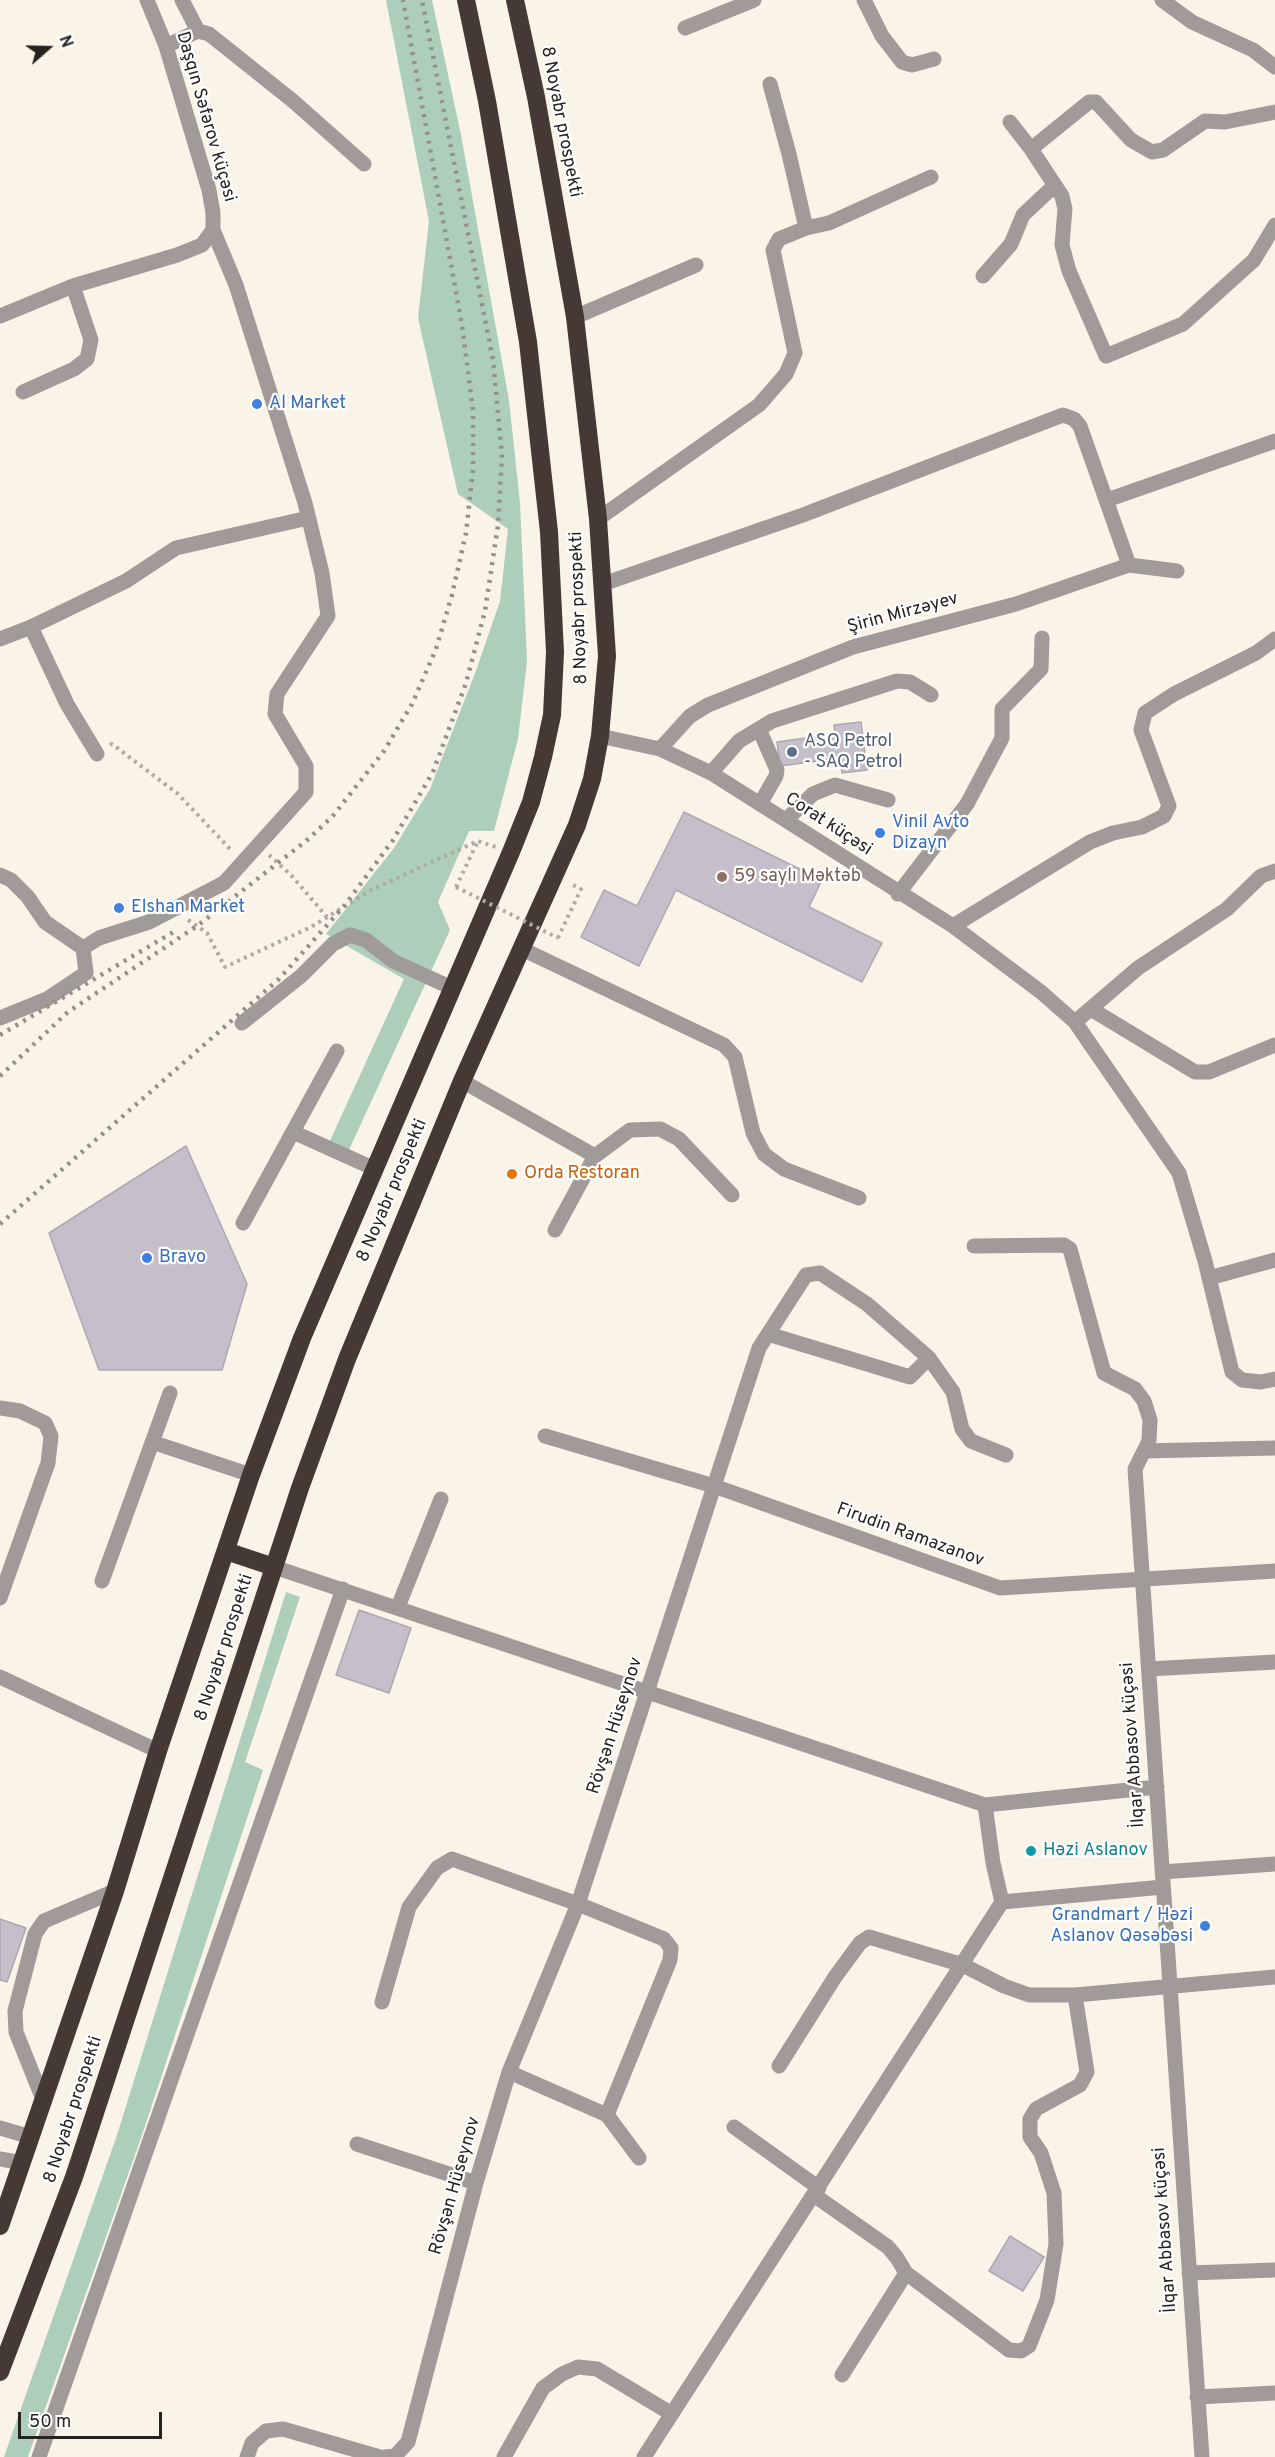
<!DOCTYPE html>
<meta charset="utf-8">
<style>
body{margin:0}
#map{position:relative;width:1275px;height:2457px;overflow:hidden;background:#f9f4e7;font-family:Overpass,sans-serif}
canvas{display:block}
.north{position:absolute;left:18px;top:18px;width:60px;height:60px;-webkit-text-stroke:4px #fff;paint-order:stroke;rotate:70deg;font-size:16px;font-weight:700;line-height:24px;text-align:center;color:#25231e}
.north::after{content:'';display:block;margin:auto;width:21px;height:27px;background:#25231e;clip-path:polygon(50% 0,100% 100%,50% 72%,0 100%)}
.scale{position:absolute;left:18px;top:2412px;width:144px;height:27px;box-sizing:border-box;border:3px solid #25231e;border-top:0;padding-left:8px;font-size:18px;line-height:21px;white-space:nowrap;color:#25231e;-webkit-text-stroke:4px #fff;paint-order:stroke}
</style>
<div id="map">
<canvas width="1275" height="2457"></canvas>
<div class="north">N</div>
<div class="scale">50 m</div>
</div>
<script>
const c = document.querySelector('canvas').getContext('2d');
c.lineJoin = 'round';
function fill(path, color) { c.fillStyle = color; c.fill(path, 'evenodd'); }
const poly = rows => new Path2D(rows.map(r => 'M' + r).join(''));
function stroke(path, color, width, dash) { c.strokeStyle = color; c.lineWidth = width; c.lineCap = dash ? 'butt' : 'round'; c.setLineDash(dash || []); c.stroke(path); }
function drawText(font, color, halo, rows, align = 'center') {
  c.font = font + ' Overpass,sans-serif'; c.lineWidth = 4.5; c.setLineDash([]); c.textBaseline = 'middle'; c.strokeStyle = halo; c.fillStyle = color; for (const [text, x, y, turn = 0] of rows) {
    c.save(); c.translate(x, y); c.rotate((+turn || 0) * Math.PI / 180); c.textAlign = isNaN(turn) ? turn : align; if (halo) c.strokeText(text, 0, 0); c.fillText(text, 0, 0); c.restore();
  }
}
const green = poly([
 [386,0,432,0,461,135,509,400,520,503,527,661,518,739,494,831,469,831,438,902,450,930,348,1152,328,1145,404,979,326,934,394,848,430,789,477,668,500,601,508,529,458,494,418,318,429,221],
 [286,1592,300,1597,245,1762,263,1770,141,2138,28,2457,4,2457,117,2135]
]);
const building = poly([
 [861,722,867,770,842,773,840,758,780,766,777,742,835,734,834,725,861,722],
 [684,812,822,880,809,907,882,943,862,982,676,890,639,966,581,937,604,890,637,906,684,812],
 [186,1146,247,1284,222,1370,99,1370,49,1233,186,1146],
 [359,1610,411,1628,389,1693,336,1675,359,1610],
 [0,1919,26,1928,7,1982,0,1980,0,1919],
 [1010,2236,1044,2257,1023,2291,989,2271,1010,2236]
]);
const path = poly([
 [110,745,112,744,178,794,232,851],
 [269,855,291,875,327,917],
 [456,887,478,841],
 [188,920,207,933,225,967,311,927,371,890,478,841,496,847],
 [558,938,581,889,569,883]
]);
const minor = poly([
 [182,0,198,31],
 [864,0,882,36,902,62,912,65,934,59],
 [1162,0,1192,22,1253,50,1275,67],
 [685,28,754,0],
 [166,46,198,31,209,34,293,101,364,164],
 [770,84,789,154,806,228],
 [1010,122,1031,149,1062,196,1065,209,1062,245,1069,271,1106,356,1183,324,1254,260,1275,225],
 [1031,149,1089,102,1096,102,1131,140,1152,152,1163,150,1205,121,1225,122,1275,112],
 [983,276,1011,244,1023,215,1055,185],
 [0,316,73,286,177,255,202,245,213,230,213,213,209,190,166,46,147,0],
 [575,317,696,265],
 [23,392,74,369,87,359,91,340,73,286],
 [1107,500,1275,441],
 [598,519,759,405,786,374,795,353,773,250,779,239,806,228,829,223,931,177],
 [603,584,803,515,1063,415,1074,419,1080,426,1129,565],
 [31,627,67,704,97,754],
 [0,639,31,627,126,581,176,548,308,518],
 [759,729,777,770,776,776,760,804],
 [600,736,660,749,711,773,953,926,1041,992,1075,1022,1179,1173,1205,1261,1232,1372,1242,1380,1261,1382,1275,1379],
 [660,749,690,716,708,705,853,647,1016,604,1129,565,1177,571],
 [711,773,739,741,772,721,897,681,910,682,931,695],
 [786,820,813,794,835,785,888,800],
 [0,875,11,880,28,897,45,922,83,948],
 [898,894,967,804,1002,738,1002,709,1041,669,1042,638],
 [953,926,1090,842,1113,833,1142,827,1164,816,1169,806,1141,730,1145,713,1174,694,1256,653,1275,639],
 [522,949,724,1045,735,1057,753,1133,764,1154,784,1169,859,1198],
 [1091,1009,1195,1072,1209,1072,1275,1045],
 [0,1018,47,999,86,973,83,948,99,938,149,922,224,883,306,792,306,766,275,714,277,694,328,616,322,573,305,503,236,285,213,230],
 [1075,1022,1138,968,1227,909,1261,876,1275,871],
 [242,1023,301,976,333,944,350,935,366,940,393,961,452,988],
 [462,1081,595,1156,630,1130,660,1129,679,1139,732,1195],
 [293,1132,375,1169],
 [243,1223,337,1051],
 [555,1230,595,1156],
 [974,1246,1064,1245,1070,1249,1104,1373,1135,1389,1144,1401,1150,1420,1149,1441,1144,1451],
 [1209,1278,1275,1260],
 [768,1334,910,1377,929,1358],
 [0,1408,20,1411,45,1423,51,1436,48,1463,0,1598],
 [545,1436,714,1486,1000,1588,1275,1571],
 [152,1442,251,1475],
 [274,1567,985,1805,1157,1787],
 [102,1581,170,1393],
 [398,1607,441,1499],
 [1149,1669,1275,1662],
 [0,1677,158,1751],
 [985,1805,993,1863,1002,1902,1163,1887],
 [1162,1872,1275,1864],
 [382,2002,409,1907,437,1868,452,1859,578,1904,664,1939,671,1948,670,1960,607,2115],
 [779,2066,835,1977,860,1943,869,1937,963,1965,1004,1986,1029,1995,1075,1995,1275,1977],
 [509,2072,607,2115,639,2158],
 [44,2102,16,2032,15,2011,35,1934,44,1921,115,1891],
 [734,2127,819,2188],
 [0,2128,31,2137],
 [357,2144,476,2183],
 [0,2159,22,2163],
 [814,2195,888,2247,897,2258,906,2273,1009,2350,1021,2351,1029,2346,1047,2300,1056,2244,1054,2193,1041,2153,1030,2137,1030,2119,1036,2109,1080,2085,1087,2072,1075,1995],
 [1189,2273,1275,2270],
 [842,2375,906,2273],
 [1197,2397,1275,2393],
 [39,2457,343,1589],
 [247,2457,252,2443,266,2431,283,2429,380,2457],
 [385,2457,395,2456,408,2442,476,2183,509,2072,578,1904,759,1348,806,1275,820,1273,867,1304,929,1358,953,1392,962,1429,971,1441,1006,1455],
 [504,2457,543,2388,562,2374,578,2367,597,2369,672,2414],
 [644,2457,1002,1902],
 [1202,2457,1135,1469,1144,1451,1275,1448]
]);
const highway = poly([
 [226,1551,274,1567],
 [0,2226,115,1891,158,1751,251,1475,302,1338,511,852,531,802,543,757,552,715,555,652,549,532,528,342,487,101,466,0],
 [0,2372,74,2177,300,1488,347,1359,462,1081,577,825,592,779,600,736,607,656,598,519,575,317,536,97,515,0]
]);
const rail = poly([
 [0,1035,175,931],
 [0,1076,68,1012,197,926,306,841,332,817,384,751,412,704,436,649,452,595,466,533,473,470,473,410,462,325,403,0],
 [0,1224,279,979,345,905,393,840,433,772,466,683,485,611,498,525,502,456,493,360,422,0]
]);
const pathBridge = poly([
 [456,887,558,938]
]);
const markers = [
 [257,404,6,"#3f7fe0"],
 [792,752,6,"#5c6f8a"],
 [880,833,6,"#3f7fe0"],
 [722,877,6,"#8d6e63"],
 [119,908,6,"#3f7fe0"],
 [512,1174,6,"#e8710a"],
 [147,1258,6,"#3f7fe0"],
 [1031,1851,6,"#0f9aa8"],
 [1205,1926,6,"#3f7fe0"]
];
const streetNames = [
 ["Daşqın Səfərov küçəsi",205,117,74],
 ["8 Noyabr prospekti",560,122,79],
 ["8 Noyabr prospekti",580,608,-92],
 ["Şirin Mirzəyev",903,614,-15],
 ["Corat küçəsi",828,825,33],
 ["8 Noyabr prospekti",393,1191,-67],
 ["Firudin Ramazanov",910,1536,20],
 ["8 Noyabr prospekti",225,1648,-72],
 ["Rövşən Hüseynov",616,1726,-72],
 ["İlqar Abbasov küçəsi",1134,1745,-94],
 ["8 Noyabr prospekti",74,2110,-72],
 ["Rövşən Hüseynov",456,2186,-74],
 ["İlqar Abbasov küçəsi",1166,2230,-94]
];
const shopNames = [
 ["Al Market",269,404],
 ["Vinil Avto",892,823],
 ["Dizayn",892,844],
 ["Elshan Market",131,908],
 ["Bravo",159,1258],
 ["Grandmart / Həzi",1193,1916,"right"],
 ["Aslanov Qəsəbəsi",1193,1937,"right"]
];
const serviceNames = [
 ["ASQ Petrol",804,742],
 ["- SAQ Petrol",804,763]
];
const educationNames = [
 ["59 saylı Məktəb",734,877]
];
const foodNames = [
 ["Orda Restoran",524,1174]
];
const cultureNames = [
 ["Həzi Aslanov",1043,1851]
];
fill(green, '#adcebb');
fill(building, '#c4bfca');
stroke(building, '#ada8b4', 1.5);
stroke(path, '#aeaaa0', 4, [3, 4.5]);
stroke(minor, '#a09a98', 15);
stroke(highway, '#443935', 18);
stroke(rail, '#939087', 4.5, [3, 6]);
stroke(pathBridge, '#aeaaa0', 4, [3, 4.5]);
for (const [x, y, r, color] of markers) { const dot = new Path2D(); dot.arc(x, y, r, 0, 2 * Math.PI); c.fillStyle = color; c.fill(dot); stroke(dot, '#fff', 2); }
drawText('18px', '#25231e', '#fff', streetNames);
drawText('18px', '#366cbe', '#fff', shopNames, 'left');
drawText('18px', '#4e5e75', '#fff', serviceNames, 'left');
drawText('18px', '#785e54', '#fff', educationNames, 'left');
drawText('18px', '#c56008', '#fff', foodNames, 'left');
drawText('18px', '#0d838f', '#fff', cultureNames, 'left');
</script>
